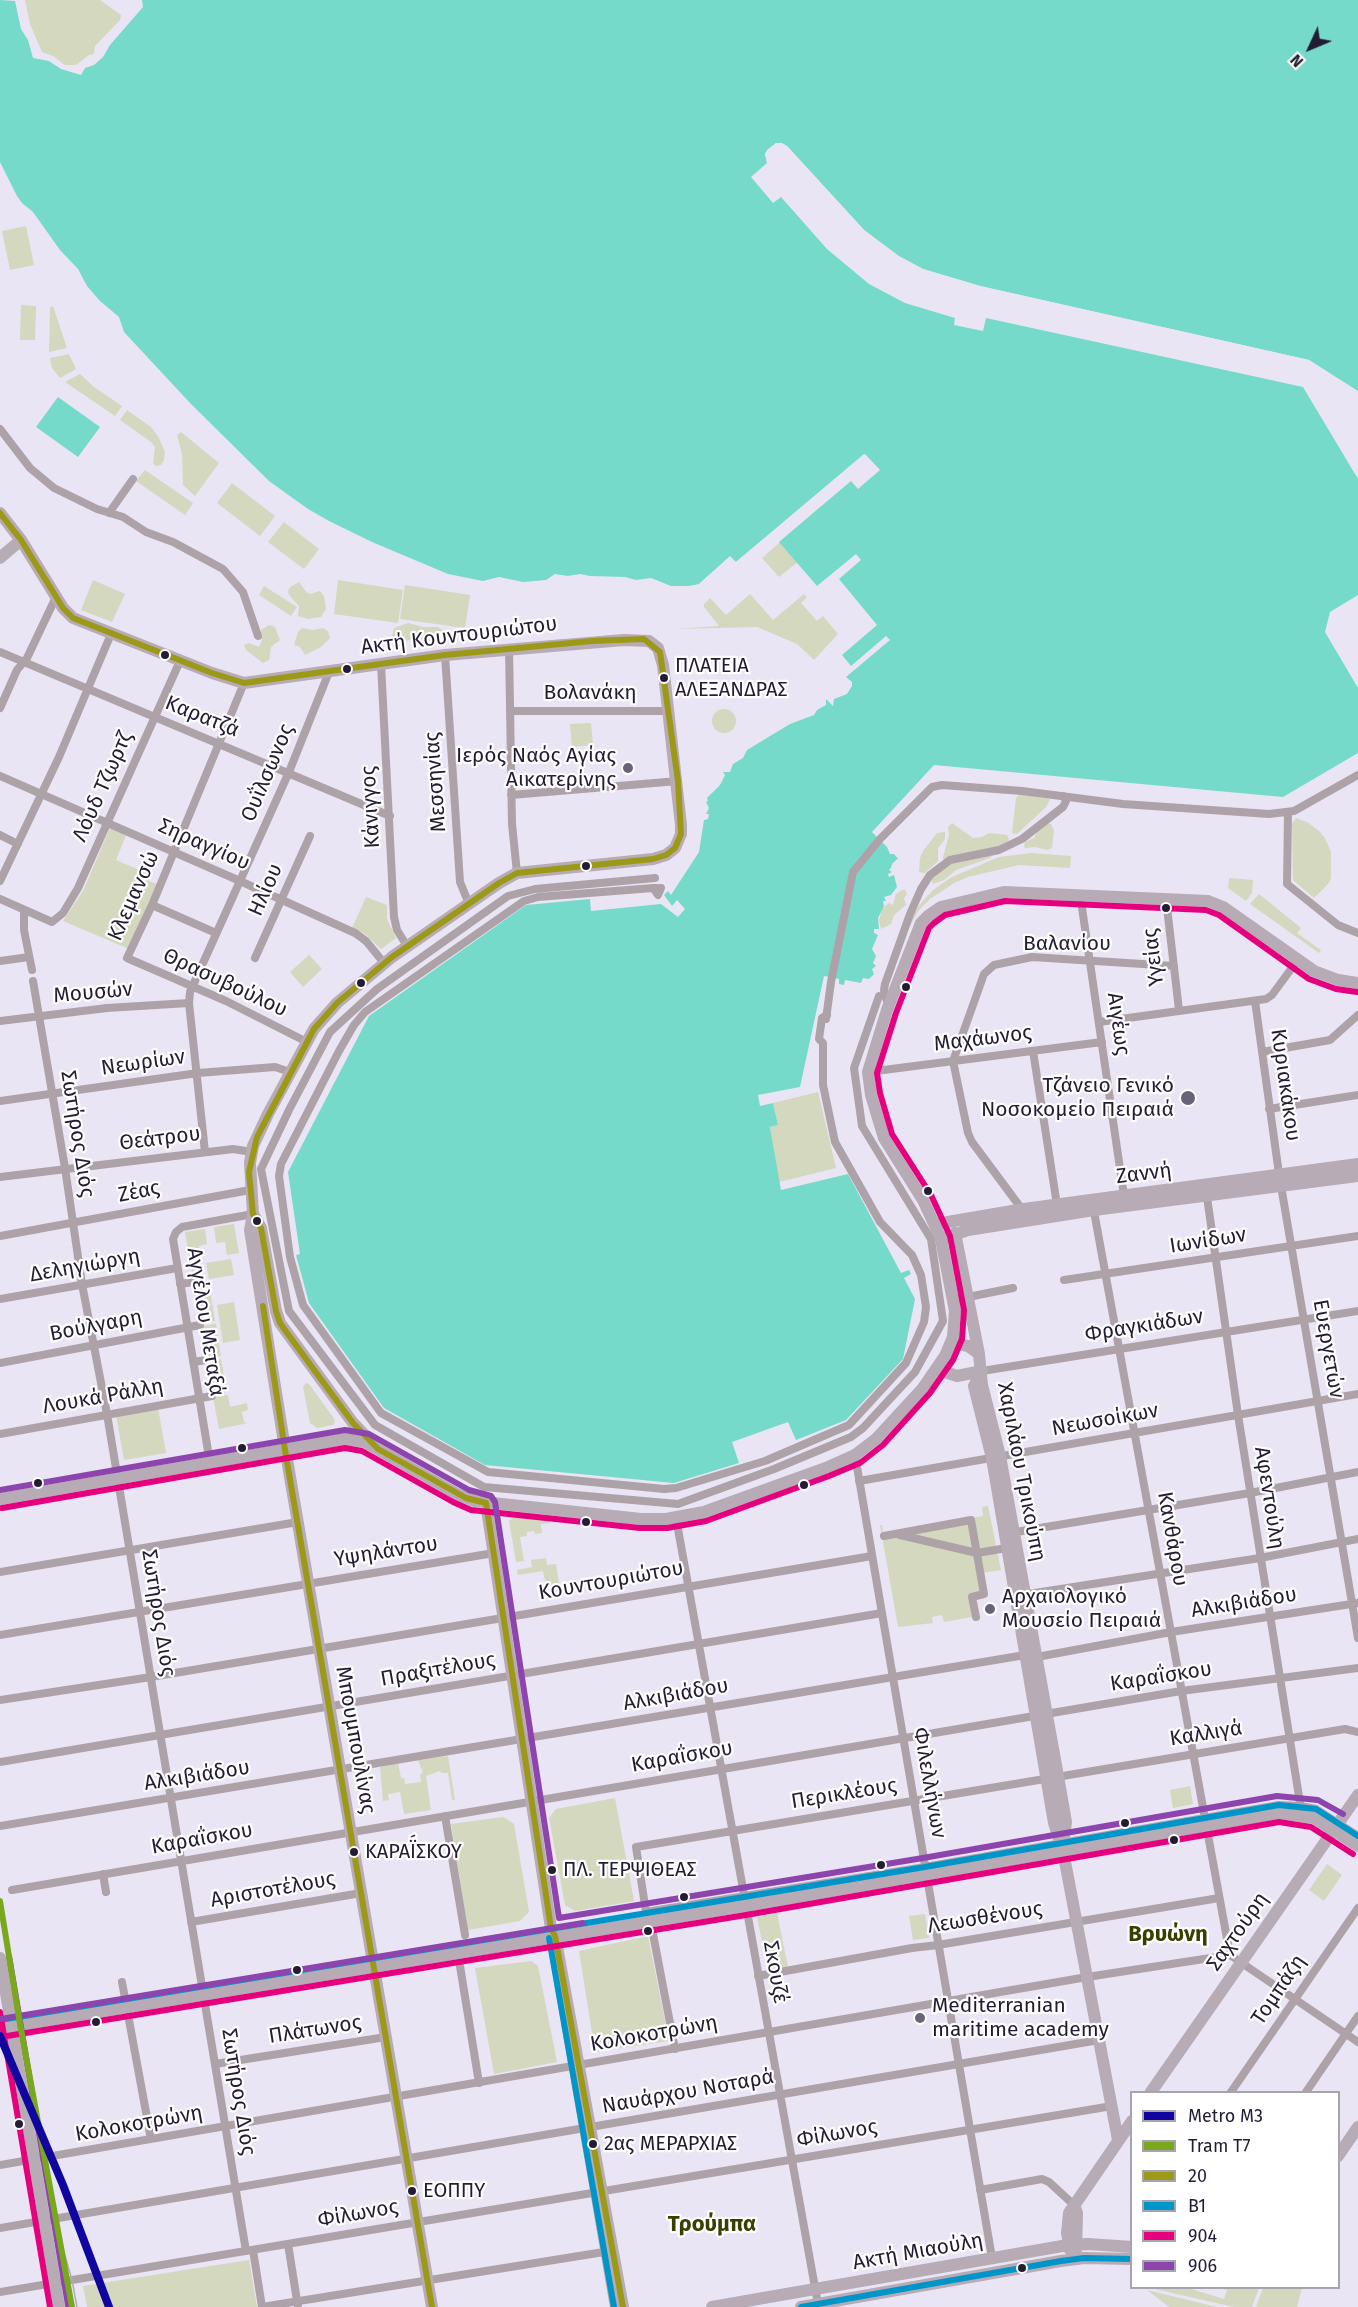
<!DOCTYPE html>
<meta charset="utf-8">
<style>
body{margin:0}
#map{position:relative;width:1358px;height:2307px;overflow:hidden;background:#e9e5f4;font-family:"Fira Sans",sans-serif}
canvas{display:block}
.legend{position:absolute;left:1130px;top:2091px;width:210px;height:198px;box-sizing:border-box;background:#fff;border:2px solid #a7a4ae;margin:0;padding:8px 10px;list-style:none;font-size:18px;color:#241c35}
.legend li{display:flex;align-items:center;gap:12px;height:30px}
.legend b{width:30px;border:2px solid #a7a4ae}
.north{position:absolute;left:1280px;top:18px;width:60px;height:60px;-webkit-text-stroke:4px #fff;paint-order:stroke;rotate:226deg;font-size:16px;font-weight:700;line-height:24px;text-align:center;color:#241c35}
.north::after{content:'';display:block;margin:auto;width:21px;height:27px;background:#241c35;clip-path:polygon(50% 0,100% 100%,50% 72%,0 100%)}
</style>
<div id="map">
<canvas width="1358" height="2307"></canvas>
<ul class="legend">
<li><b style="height:8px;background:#10069f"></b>Metro Μ3</li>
<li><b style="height:8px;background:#7aa81d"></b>Tram Τ7</li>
<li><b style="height:8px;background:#9c9918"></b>20</li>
<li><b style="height:8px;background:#0095c8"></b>Β1</li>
<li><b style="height:8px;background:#e5007d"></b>904</li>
<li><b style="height:8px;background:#8e44ad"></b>906</li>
</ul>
<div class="north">N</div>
</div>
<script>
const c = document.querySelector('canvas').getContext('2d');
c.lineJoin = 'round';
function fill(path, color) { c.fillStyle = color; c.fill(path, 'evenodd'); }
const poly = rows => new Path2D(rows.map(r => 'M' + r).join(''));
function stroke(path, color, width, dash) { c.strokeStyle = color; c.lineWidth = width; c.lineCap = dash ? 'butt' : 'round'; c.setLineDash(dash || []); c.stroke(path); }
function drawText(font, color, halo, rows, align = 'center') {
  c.font = font + ' "Fira Sans",sans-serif'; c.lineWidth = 4.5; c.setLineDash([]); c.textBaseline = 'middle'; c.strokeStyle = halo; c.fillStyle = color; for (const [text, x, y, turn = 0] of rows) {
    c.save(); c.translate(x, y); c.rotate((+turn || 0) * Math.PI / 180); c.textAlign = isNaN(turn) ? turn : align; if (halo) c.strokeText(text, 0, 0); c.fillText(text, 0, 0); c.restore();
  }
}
const green = poly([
 [25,0,100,0,121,15,120,20,95,46,94,54,89,55,76,65,65,65,53,56,42,52,30,24],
 [26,226,34,265,10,270,2,231],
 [21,305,36,306,35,340,20,340],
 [53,306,67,348,49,352,50,308],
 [69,354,76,369,60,378,52,368,50,358],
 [80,374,94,387,122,406,115,416,65,382],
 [127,410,151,427,158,436,165,452,164,460,161,465,156,466,153,463,155,447,151,442,120,420],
 [181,432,219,463,195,496,183,485,182,454,177,435],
 [145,470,193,503,185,515,136,481],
 [232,483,275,516,260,536,217,503],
 [821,506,858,549,799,561,779,577,762,558],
 [284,522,319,549,304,569,268,542],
 [93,580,125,594,112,622,81,610],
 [338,580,403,590,398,623,334,614],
 [299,582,306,592,310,594,320,591,324,596,326,609,321,617,308,619,298,616,299,606,289,595,288,591,290,587],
 [405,585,470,595,465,628,400,619],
 [264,586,297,607,291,616,259,595],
 [750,594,773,620,804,594,807,597,801,603,817,621,823,616,838,634,814,660,797,644,757,627,676,629,719,626,704,607,704,604,710,598,726,615],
 [408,623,423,627,438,627,444,631,436,636,429,635,422,642,414,638,403,642,391,640,394,628],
 [269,625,275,627,280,640,271,647,269,660,263,663,246,650,244,645,249,643,259,647,262,640,261,630],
 [302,628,313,630,323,628,328,631,330,638,321,647,305,655,300,647,294,645,298,632],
 '712 721a12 12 0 1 1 24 0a12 12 0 1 1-24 0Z',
 [591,723,593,745,572,747,570,724],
 [1020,794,1050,799,1046,807,1017,834,1012,833,1016,798],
 [1296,818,1307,822,1319,831,1325,838,1331,852,1331,878,1328,884,1314,898,1293,880,1292,824],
 [952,823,973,838,982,837,989,833,1007,835,1009,840,990,858,956,870,944,880,933,884,931,878,943,865,943,857,949,835,948,827],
 [1047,823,1051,824,1054,830,1052,848,1047,850,1035,847,1025,848,1024,846,1025,842,1034,838,1040,827],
 [110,828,126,835,116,860,146,873,144,879,157,884,129,949,63,921,83,891],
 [945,832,945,839,938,848,938,861,925,873,919,872,920,858,923,851,937,833],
 [1031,853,1071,856,1070,868,1019,865,968,877,954,883,930,899,919,910,909,928,913,914,922,902,933,890,952,877,999,857],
 [1229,878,1253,880,1252,893,1246,901,1228,888],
 [902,890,905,890,907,894,904,898,906,905,894,915,891,924,881,929,879,920,882,909,889,903,893,905,896,894],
 [1259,894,1301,928,1297,933,1321,950,1319,953,1250,904],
 [366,897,387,905,387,919,396,938,381,949,365,934,352,928],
 [309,955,322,969,303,987,290,972],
 [818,1092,836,1168,779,1182,770,1127,778,1125,773,1103],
 [234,1224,239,1253,227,1255,225,1242,216,1243,214,1227],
 [205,1229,207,1244,199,1246,203,1276,193,1278,185,1232],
 [231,1259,234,1275,209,1279,206,1263],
 [209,1285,215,1321,201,1323,194,1287],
 [234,1302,240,1340,223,1343,217,1305],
 [216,1324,221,1356,207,1359,201,1326],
 [221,1359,227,1392,213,1394,207,1362],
 [306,1383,309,1384,333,1417,335,1421,333,1425,317,1428,310,1423,303,1387],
 [228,1395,230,1407,247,1403,248,1410,242,1412,244,1422,248,1423,219,1429,213,1397],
 [158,1408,166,1453,124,1460,116,1415],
 [988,1506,1001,1570,982,1573,986,1596,974,1598,977,1616,944,1622,942,1615,932,1617,933,1623,898,1627,880,1525,882,1525,883,1534,983,1516,982,1507],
 [515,1515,549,1519,550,1523,541,1524,542,1533,535,1534,534,1531,527,1532,527,1536,520,1537,524,1561,516,1562,509,1521],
 [546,1558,547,1565,556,1564,559,1584,546,1586,543,1571,518,1575,517,1570,532,1567,531,1560],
 [448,1756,455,1800,452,1800,448,1773,441,1773,440,1771,426,1776,431,1810,404,1814,400,1792,388,1794,389,1800,383,1801,380,1767,398,1763,401,1778,404,1778,405,1784,421,1782,420,1774,423,1773,418,1760],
 [1190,1786,1193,1804,1173,1808,1170,1790],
 [615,1798,634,1901,575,1911,565,1905,549,1818,556,1809],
 [503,1817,514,1824,529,1912,520,1921,468,1930,451,1824],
 [1327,1864,1342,1875,1324,1901,1309,1890],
 [777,1913,788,1967,768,1971,757,1917],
 [925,1914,929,1938,913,1940,909,1916],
 [648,1936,669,2041,595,2052,579,1951],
 [531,1961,538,1966,557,2062,494,2074,475,1968],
 [249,2260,257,2307,87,2307,83,2286],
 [1150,2288,1188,2288,1224,2299,1227,2290,1219,2288,1259,2288,1252,2307,1234,2307],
 [1263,2288,1302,2288,1297,2307,1256,2307],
 [1147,2290,1217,2307,1169,2307]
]);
const water = poly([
 [0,0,15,1,21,29,28,40,33,58,49,61,61,69,81,75,85,68,94,65,103,57,110,45,143,7,142,0,1358,0,1358,391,1309,360,980,286,923,269,899,256,864,230,787,146,782,143,776,143,765,154,767,163,751,177,773,203,781,197,827,249,869,284,905,303,955,318,954,325,983,331,986,318,1303,387,1358,479,1358,595,1330,612,1325,632,1358,688,1358,753,1283,797,934,765,872,832,887,847,890,854,894,854,899,860,897,859,892,864,891,868,889,870,892,872,888,874,889,877,894,875,897,887,891,895,884,897,886,901,883,901,884,906,878,918,879,929,874,929,874,933,878,935,872,949,876,956,873,963,876,966,872,969,874,974,869,979,863,978,861,983,845,980,844,985,839,984,839,979,824,976,800,1087,758,1095,760,1106,773,1103,778,1125,770,1127,781,1190,848,1174,901,1273,909,1270,911,1274,904,1278,915,1299,903,1359,846,1420,796,1440,788,1422,732,1442,739,1463,674,1483,485,1465,384,1408,309,1303,296,1255,300,1254,288,1172,369,1016,526,905,590,899,591,911,661,904,678,917,685,909,677,900,672,906,664,895,668,891,671,895,699,852,704,820,708,819,709,814,706,814,709,808,706,802,708,801,707,798,720,785,725,775,723,772,730,772,733,764,743,758,747,750,790,724,814,715,817,710,826,705,826,699,833,706,834,699,847,694,852,686,852,682,846,677,890,640,886,636,851,666,842,655,877,625,839,579,861,560,856,554,817,586,779,542,851,481,858,489,880,470,865,454,736,562,730,557,699,584,689,586,671,586,651,578,636,580,625,577,590,576,580,574,568,576,555,574,546,580,523,582,499,577,483,581,448,574,372,542,329,521,308,509,269,481,191,404,124,332,119,317,100,301,87,286,78,269,60,250,33,212,22,203,17,196,0,162],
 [58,397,100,427,78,457,36,427]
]);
const pier = poly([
 [776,143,787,146,864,230,898,256,923,269,980,286,1309,360,1326,371,1323,373,1308,362,979,289,922,272,897,258,862,233,785,148,777,146,773,148,768,155,769,161,767,163,765,154,767,150],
 [864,454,874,465,872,466,863,457,735,565,730,561,701,586,699,584,730,556,736,562]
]);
const street = poly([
 [0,429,30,468,54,488,97,509,123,517,146,532,173,542,223,569,243,592,258,636],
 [109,513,133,479],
 [509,648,512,824,517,873],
 [0,652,390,816],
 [445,655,460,882,469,904],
 [381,664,394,917,397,930,407,946],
 [244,683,152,905,127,958,226,1001,307,1042],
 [0,708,17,670,27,658,56,597],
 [511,711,669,711],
 [0,776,240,881,355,933,366,941,384,963],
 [511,795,678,781],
 [1288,813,1287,884,1338,925,1358,933],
 [0,835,18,844],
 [655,878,535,889,508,896,377,989,330,1032,289,1110,261,1169,289,1311,375,1425,484,1487,678,1504,774,1469,851,1437,863,1428,915,1372,943,1321,931,1239,862,1126,854,1068,879,996],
 [0,881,59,757,111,634],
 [653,888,661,888,658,895,653,888,538,897,524,901,365,1012,354,1025,339,1051,281,1164,279,1176,290,1257,303,1305,381,1413,488,1472,664,1489,676,1488,765,1461,849,1425,906,1363,924,1322,926,1307,921,1275,912,1255,880,1222,835,1142,823,1085,823,1043,819,1039,822,1018,827,1015],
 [1080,894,1124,1196],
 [0,899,52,922,63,913,78,888,180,661],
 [1166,899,1179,1010],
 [152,905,216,933],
 [24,910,24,930,32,970],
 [255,958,310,836],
 [0,961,29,957],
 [33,981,65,1168,82,1284,107,1414,246,2251],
 [1255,1001,1279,1174,1358,1638],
 [888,1005,884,990,885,984,910,914,921,889,930,875,950,860,999,850,1022,839,1063,807,1066,801,1063,796],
 [826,1019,831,982,853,872,880,839,932,787,942,785,1022,791,1123,804,1269,814,1294,811,1358,775],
 [0,1021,107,1008,189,1003],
 [1099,1022,1266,999,1272,995,1297,961],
 [1033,1051,1057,1205],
 [1262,1052,1330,1040,1358,1015],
 [868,1072,1102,1042],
 [0,1101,198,1073,275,1067,290,1072],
 [1269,1109,1358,1095],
 [205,1152,189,1003,190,992,289,772,329,672],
 [0,1177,233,1149,252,1152],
 [1206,1190,1238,1415,1301,1809],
 [1093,1206,1230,1955],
 [1024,1212,972,1142,968,1133,953,1061,984,974,994,965,1032,957,1174,966],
 [0,1236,250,1190],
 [1064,1280,1358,1236],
 [180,1284,193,1282],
 [0,1299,177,1268],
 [953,1300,1013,1288],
 [193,1362,206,1360],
 [0,1363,200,1325],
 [982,1371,1358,1311],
 [0,1434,212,1396],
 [855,1455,992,2258],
 [210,1463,173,1239,176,1232,182,1227,253,1214],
 [859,1481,1358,1394],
 [676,1518,818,2304],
 [1010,1533,1250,1493,1358,1472],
 [900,1535,977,1553,1007,1548],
 [884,1536,971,1520,984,1594,972,1597,976,1617],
 [0,1572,298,1522],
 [1022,1595,1260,1558,1358,1539],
 [0,1635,494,1553],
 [0,1700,151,1677,872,1556],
 [1358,1732,1345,1729,636,1847,646,1912,925,1867,1279,1805,1300,1806,1316,1809,1358,1836],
 [0,1762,882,1613],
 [445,1816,465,1935],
 [0,1826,1025,1655,1037,1657,1171,1632,1358,1603],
 [103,1874,106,1892],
 [12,1890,1181,1691,1358,1668],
 [191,1922,361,1893],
 [653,1934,675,2049],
 [550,1935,614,2307],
 [460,1966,479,2083],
 [758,1976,912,1948,938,1945,1219,1898],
 [122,1982,150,2134],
 [215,2064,386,2037],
 [1231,2092,1358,1908],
 [1306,2092,1358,2016],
 [0,2165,1087,1977,1230,1955,1358,2042],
 [980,2190,1042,2179,1049,2182,1074,2205],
 [0,2228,1099,2040],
 [288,2244,298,2307],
 [253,2250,262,2307],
 [0,2292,1112,2106],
 [262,2307,610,2251]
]);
const secondary = poly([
 [0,513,21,540,63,608,73,618,212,673,244,683,445,655,624,640,649,641,658,648,663,665,681,825,681,834,675,848,666,855,653,859,517,873,499,883,392,957,337,1003,314,1029,268,1114,253,1146,250,1163,253,1214,250,1230,282,1430,432,2307],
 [0,558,21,540],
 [253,1214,261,1228,276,1311,280,1323,353,1423,373,1444],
 [936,1224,1024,1209,1358,1164],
 [955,1233,979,1354],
 [941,1239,968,1230,1094,1210,1358,1176],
 [951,1343,968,1346,979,1354,982,1385,1000,1456,1058,1776,1066,1822,1063,1844],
 [936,1369,957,1376,982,1371],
 [982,1371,974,1386,992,1458,1054,1823,1063,1851,1118,2140],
 [0,1499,345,1439,365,1442,457,1494,474,1501,641,1519,666,1519,704,1512,826,1468,855,1455,876,1439,923,1388,945,1356,953,1337,955,1311,941,1239,923,1200,884,1138,871,1095,868,1072,887,1010,921,923,928,916,941,907,1004,892,1208,901,1223,907,1314,971,1338,980,1358,983],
 [486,1503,551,1928,555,1936,623,2307],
 [0,1958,59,2307],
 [0,2028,745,1906,1279,1813,1314,1818,1358,1846],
 [1151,2092,1358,1795],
 [1338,2156,1358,2127],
 [1074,2205,1077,2213,1076,2251],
 [1070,2250,1067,2233,1069,2213,1132,2121],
 [712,2307,1068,2245,1088,2244,1132,2247],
 [801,2307,1061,2261,1084,2258,1132,2259]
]);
const tram = poly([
 [63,2249,72,2280,77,2307]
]);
const bus1 = poly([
 [0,513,21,540,63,608,73,618,212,673,244,683,445,655,592,641,644,639,660,652,678,781,681,834,675,848,666,855,653,859,517,873,499,883,392,957,337,1003,314,1029,257,1137,249,1172,253,1214,261,1228,276,1311,280,1323,290,1337,353,1423,378,1449,466,1498,486,1503,551,1928,555,1936,623,2307],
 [263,1306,285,1450,432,2307]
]);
const bus2 = poly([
 [549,1938,614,2307],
 [0,2020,925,1867,1279,1805,1316,1809,1358,1836],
 [801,2307,1061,2261,1084,2258,1132,2259]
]);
const bus3 = poly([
 [2,1508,345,1448,362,1451,453,1502,471,1510,640,1528,667,1528,706,1521,829,1476,860,1463,883,1445,930,1393,953,1360,962,1339,964,1310,950,1236,931,1195,892,1134,880,1093,877,1073,896,1013,929,928,934,923,945,915,1005,901,1206,910,1219,915,1309,979,1336,989,1357,992],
 [0,2012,50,2307],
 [1,2037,746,1915,1279,1822,1311,1827,1353,1854]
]);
const bus4 = poly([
 [0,1490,345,1430,369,1434,469,1490,491,1496,495,1502,559,1918,923,1858,1277,1796,1318,1800,1343,1814],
 [9,1956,68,2305],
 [0,2019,583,1923]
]);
const tram1 = poly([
 [0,1901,20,2024,72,2307]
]);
const metro1 = poly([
 [0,2036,63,2185,109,2307]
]);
const markers = [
 [165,655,5,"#241c35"],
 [347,669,5,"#241c35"],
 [664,678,5,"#241c35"],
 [628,768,6,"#696278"],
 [586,866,5,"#241c35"],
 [1166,908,5,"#241c35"],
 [361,983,5,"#241c35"],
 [906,987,5,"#241c35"],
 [1188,1098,8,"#696278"],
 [928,1191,5,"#241c35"],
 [257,1221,5,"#241c35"],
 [242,1448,5,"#241c35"],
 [38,1483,5,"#241c35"],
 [804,1485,5,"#241c35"],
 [586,1522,5,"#241c35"],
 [990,1609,6,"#696278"],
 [1125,1823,5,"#241c35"],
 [1174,1840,5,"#241c35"],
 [354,1852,5,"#241c35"],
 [881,1865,5,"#241c35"],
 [552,1870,5,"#241c35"],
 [684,1897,5,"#241c35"],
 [648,1931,5,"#241c35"],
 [297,1970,5,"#241c35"],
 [920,2018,6,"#696278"],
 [96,2022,5,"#241c35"],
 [19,2124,5,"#241c35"],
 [593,2144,5,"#241c35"],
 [412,2191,5,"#241c35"],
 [1022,2268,5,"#241c35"]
];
const busNames = [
 ["ΠΛΑΤΕΙΑ",675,666],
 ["ΑΛΕΞΑΝΔΡΑΣ",675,690],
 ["ΚΑΡΑΪ́ΣΚΟΥ",365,1852],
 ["ΠΛ. ΤΕΡΨΙΘΕΑΣ",563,1870],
 ["2ας ΜΕΡΑΡΧΙΑΣ",604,2144],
 ["ΕΟΠΠΥ",423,2191]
];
const streetNames = [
 ["Ακτή Κουντουριώτου",459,636,-7],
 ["Βολανάκη",590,693],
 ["Καρατζά",202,717,22],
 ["Ουΐλσωνος",268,773,-67],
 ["Μεσσηνίας",436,782,-94],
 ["Λόυδ Τζωρτζ",103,787,-66],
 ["Κάνιγγος",371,807,-93],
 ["Σηραγγίου",204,845,24],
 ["Ηλίου",266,890,-66],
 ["Κλεμανσώ",134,896,-66],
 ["Βαλανίου",1067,944],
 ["Υγείας",1154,957,-97],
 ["Θρασυβούλου",225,983,25],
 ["Μουσών",93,993,-5],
 ["Αιγέως",1118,1024,82],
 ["Μαχάωνος",983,1039,-7],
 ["Νεωρίων",143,1063,-8],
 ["Κυριακάκου",1285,1085,82],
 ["Σωτήρος Διός",77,1134,81],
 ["Θεάτρου",160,1139,-7],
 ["Ζαννή",1144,1174,-7],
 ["Ζέας",139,1192,-11],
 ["Ιωνίδων",1208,1241,-9],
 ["Δεληγιώργη",85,1266,-10],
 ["Αγγέλου Μεταξά",205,1322,81],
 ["Βούλγαρη",96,1326,-11],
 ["Φραγκιάδων",1144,1326,-9],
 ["Ευεργετών",1328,1349,80],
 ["Λουκά Ράλλη",103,1397,-10],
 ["Νεωσοίκων",1105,1420,-10],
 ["Χαριλάου Τρικούπη",1021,1472,79],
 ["Αφεντούλη",1269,1498,81],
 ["Κανθάρου",1172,1539,80],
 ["Υψηλάντου",386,1552,-9],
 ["Κουντουριώτου",611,1581,-10],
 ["Αλκιβιάδου",1244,1603,-9],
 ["Σωτήρος Διός",158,1613,81],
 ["Πραξιτέλους",438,1670,-10],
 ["Καραΐσκου",1161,1677,-9],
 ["Αλκιβιάδου",676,1695,-10],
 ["Καλλιγά",1206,1734,-9],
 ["Μπουμπουλίνας",355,1740,80],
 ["Καραΐσκου",682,1757,-10],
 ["Αλκιβιάδου",197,1776,-9],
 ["Φιλελλήνων",929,1783,80],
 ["Περικλέους",844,1794,-9],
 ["Καραΐσκου",202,1839,-10],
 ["Αριστοτέλους",273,1890,-10],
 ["Λεωσθένους",985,1918,-9],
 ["Σαχτούρη",1238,1932,-55],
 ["Σκουζέ",775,1972,80],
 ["Τομπάζη",1279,1990,-56],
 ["Πλάτωνος",315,2030,-9],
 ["Κολοκοτρώνη",654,2034,-10],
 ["Σωτήρος Διός",238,2092,81],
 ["Ναυάρχου Νοταρά",688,2092,-10],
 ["Κολοκοτρώνη",139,2124,-10],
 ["Φίλωνος",837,2134,-10],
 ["Φίλωνος",358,2214,-10],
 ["Ακτή Μιαούλη",918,2252,-10]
];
const poiNames = [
 ["Ιερός Ναός Αγίας",616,756],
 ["Αικατερίνης",616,780],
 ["Τζάνειο Γενικό",1174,1086],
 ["Νοσοκομείο Πειραιά",1174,1110],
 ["Αρχαιολογικό",1002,1597,"left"],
 ["Μουσείο Πειραιά",1002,1621,"left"],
 ["Mediterranian",932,2006,"left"],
 ["maritime academy",932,2030,"left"]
];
const neighbourhoodNames = [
 ["Βρυώνη",1168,1935],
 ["Τρούμπα",712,2225]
];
fill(green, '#d3d8bf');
fill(water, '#76dacb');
fill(pier, '#e9e5f4');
stroke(street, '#aea2a9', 8);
stroke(secondary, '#b7abb5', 12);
stroke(tram, '#b3abb6', 1.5);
stroke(bus1, '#9c9918', 6);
stroke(bus2, '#0095c8', 6);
stroke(bus3, '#e5007d', 6);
stroke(bus4, '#8e44ad', 6);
stroke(tram1, '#7aa81d', 6);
stroke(metro1, '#10069f', 8);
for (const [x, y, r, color] of markers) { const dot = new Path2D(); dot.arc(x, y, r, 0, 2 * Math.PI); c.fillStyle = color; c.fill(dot); stroke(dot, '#fff', 2); }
drawText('20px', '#241c35', '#fff', busNames, 'left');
drawText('21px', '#241c35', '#fff', streetNames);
drawText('21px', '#241c35', '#fff', poiNames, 'right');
drawText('bold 22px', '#373f01', '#fff', neighbourhoodNames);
</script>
